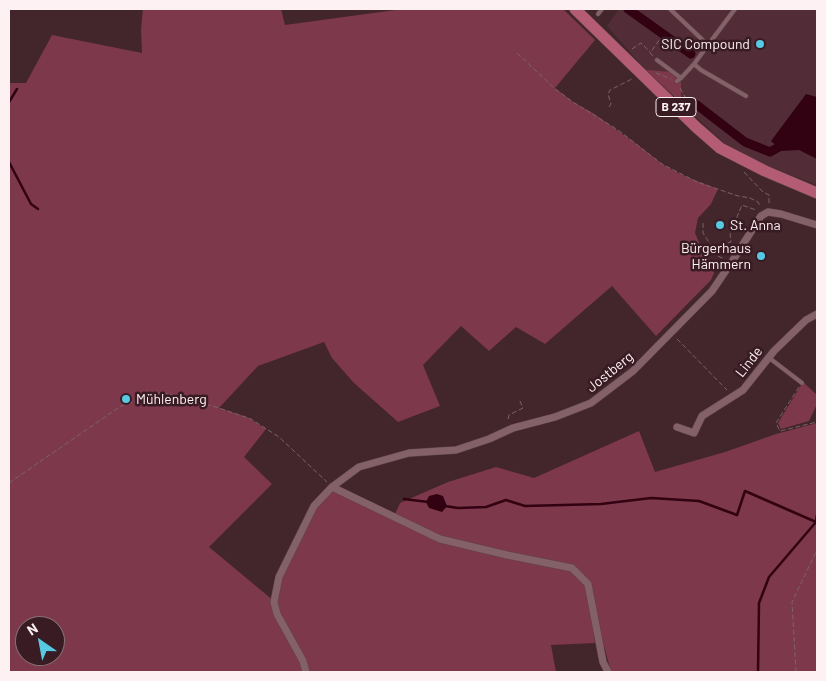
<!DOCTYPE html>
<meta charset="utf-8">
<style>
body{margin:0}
#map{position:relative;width:826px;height:681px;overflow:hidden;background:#43252c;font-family:Barlow,sans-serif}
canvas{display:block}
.frame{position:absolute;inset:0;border:10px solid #fef1f4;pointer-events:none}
.north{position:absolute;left:15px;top:616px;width:50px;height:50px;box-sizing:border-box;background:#381b23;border:1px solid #877177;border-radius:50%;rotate:327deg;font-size:14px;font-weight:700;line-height:20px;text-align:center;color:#fef1f4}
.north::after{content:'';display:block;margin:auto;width:18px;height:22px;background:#57c9e2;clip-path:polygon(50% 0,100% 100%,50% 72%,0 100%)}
</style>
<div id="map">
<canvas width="826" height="681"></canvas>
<div class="frame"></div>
<div class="north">N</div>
</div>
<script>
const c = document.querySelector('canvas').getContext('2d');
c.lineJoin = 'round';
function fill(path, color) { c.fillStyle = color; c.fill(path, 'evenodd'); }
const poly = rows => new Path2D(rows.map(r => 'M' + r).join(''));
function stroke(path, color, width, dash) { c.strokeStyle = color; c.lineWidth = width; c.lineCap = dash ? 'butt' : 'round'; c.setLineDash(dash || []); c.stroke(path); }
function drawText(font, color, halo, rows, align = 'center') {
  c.font = font + ' Barlow,sans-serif'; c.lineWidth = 5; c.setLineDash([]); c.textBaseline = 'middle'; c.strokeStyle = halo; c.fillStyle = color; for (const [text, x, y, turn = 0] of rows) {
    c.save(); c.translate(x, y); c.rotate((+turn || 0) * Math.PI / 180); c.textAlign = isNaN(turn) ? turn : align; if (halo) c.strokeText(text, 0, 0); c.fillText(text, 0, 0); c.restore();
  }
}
const built = poly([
 [619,9,817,9,817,185,758,162,724,143,644,68,607,26]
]);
const green = poly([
 [143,9,281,9,285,25,403,9,563,9,595,40,555,88,573,102,593,113,638,145,662,164,682,175,718,189,711,204,698,218,695,233,701,247,711,262,714,273,711,280,656,336,612,286,545,344,516,327,489,351,461,326,423,365,440,406,398,422,354,383,332,358,324,342,258,366,219,408,247,417,266,429,244,457,272,484,209,547,274,601,279,577,314,506,332,487,394,516,400,503,448,482,496,467,534,478,639,431,655,472,725,452,776,434,817,423,817,672,611,672,589,590,595,643,551,645,556,672,9,672,9,83,26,83,52,35,142,53,141,29],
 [25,626,55,626,55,656,25,656],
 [646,70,672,72,681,78,681,103],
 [803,382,817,395,817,404,809,421,781,429,778,423]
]);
const water = poly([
 [806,94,817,97,817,159,799,150,782,151,771,141],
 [437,494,443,496,447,506,442,512,429,508,426,502,429,496]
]);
const stream = poly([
 [9,102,17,89],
 [9,162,31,204,38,209],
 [404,499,428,502],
 [445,506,458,508,486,507,506,500,525,506,601,504,651,498,699,501,737,515,745,491,816,522],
 [758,672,759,603,769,577,816,522,817,515]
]);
const canal = poly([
 [628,9,691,54],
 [697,105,745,142,770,152,788,142]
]);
const path = poly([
 [632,49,641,43,650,52],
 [517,53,554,88,573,102,618,130,662,164,697,182,738,196,750,198,758,202,760,206],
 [653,56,650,53,660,39,676,51],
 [656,73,671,79],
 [680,88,690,106],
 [609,107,611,104,608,94,610,90,632,79],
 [744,172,763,192,769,195,769,204],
 [703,223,703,233,718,256,722,258,724,244,731,242,730,234,736,228,737,217,742,205,756,210],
 [677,339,727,390],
 [799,387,776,423,780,431,817,422],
 [508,419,509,415,523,408,519,399],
 [9,483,121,406,162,392,219,408,251,419,279,437,327,482],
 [796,672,792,602,817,550]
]);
const service = poly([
 [670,9,708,45,694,64,681,78,677,81],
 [598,14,602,9],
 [708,45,735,9],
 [657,60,681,78],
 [694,64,701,70,746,96],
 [768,357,802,383]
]);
const minor = poly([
 [677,427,694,433,702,416,743,390,774,351,806,320,817,314],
 [332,487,440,539,507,555,572,568,588,584,603,662,608,672],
 [306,672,303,661,277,614,274,602,279,577,314,506,332,487,359,467,409,453,456,450,489,439,513,428,555,417,591,403,633,371,712,291,733,260,761,216,768,212,781,214,817,225]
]);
const primary = poly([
 [575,9,696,127,720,148,765,171,817,193]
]);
const markers = [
 [760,44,5,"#57c9e2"],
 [720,225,5,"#57c9e2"],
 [761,256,5,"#57c9e2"],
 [126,399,5,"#57c9e2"]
];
const shields = [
 [676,107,40]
];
const shieldNames = [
 ["B 237",676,107]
];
const poiNames = [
 ["SIC Compound",750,44],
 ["St. Anna",730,225,"left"],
 ["Bürgerhaus",751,248],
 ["Hämmern",751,264],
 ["Mühlenberg",136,399,"left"]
];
const streetNames = [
 ["Linde",749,362,-52],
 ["Jostberg",610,372,-39]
];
fill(built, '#522d37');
fill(green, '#7d384b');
fill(water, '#320213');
stroke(stream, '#320213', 2.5);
stroke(canal, '#320213', 9);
stroke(service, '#5b444b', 5);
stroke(minor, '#5b444b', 8);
stroke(primary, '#5b444b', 12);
stroke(path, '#7c6369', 1, [5, 2.5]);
stroke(service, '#846168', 4);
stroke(minor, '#846168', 7);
stroke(primary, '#b55c75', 11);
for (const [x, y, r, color] of markers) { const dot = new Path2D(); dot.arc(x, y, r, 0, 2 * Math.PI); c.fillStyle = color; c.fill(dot); stroke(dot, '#381b23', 2); }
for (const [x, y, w] of shields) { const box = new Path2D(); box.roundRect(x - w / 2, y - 9.5, w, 19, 4); c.fillStyle = '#381b23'; c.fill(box); stroke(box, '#fef1f4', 1); }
drawText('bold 12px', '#fef1f4', null, shieldNames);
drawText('14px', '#fef1f4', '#381b23', poiNames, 'right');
drawText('14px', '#fef1f4', '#381b23', streetNames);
</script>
